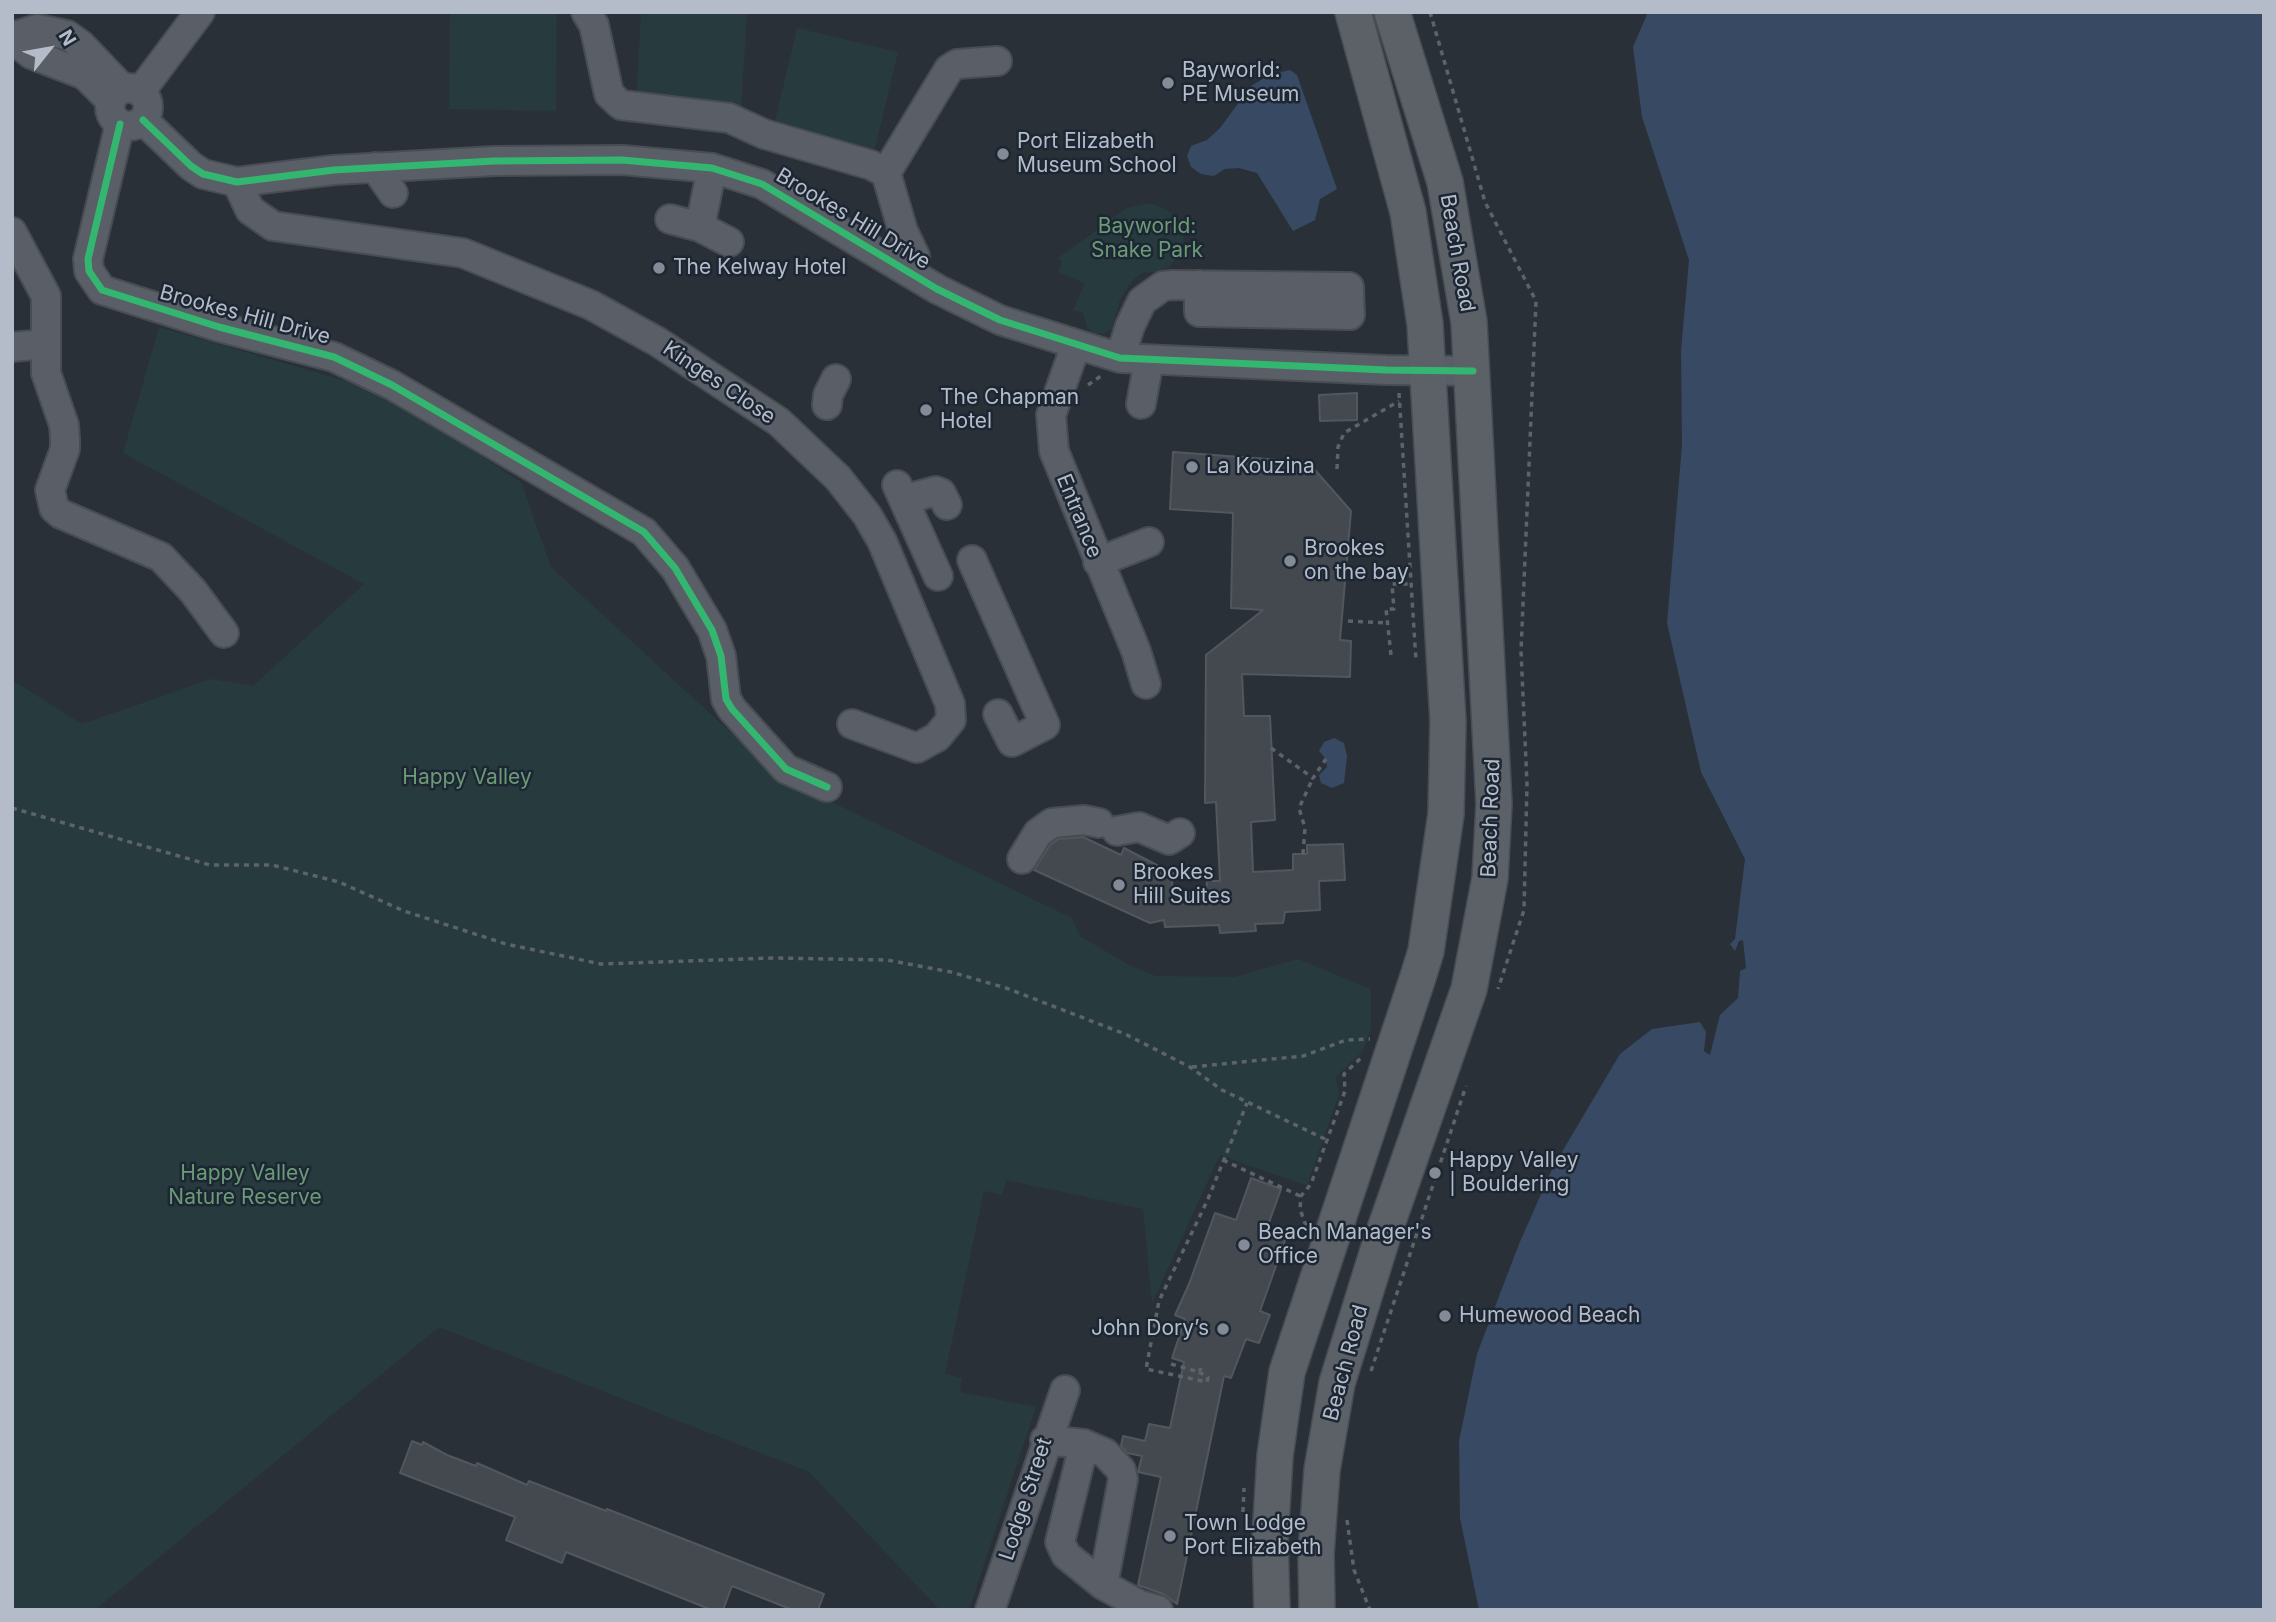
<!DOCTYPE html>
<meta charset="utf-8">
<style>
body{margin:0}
#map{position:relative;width:2276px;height:1622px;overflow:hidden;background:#2a3038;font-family:Inter,sans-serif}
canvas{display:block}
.frame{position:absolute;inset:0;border:14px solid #b4bcc9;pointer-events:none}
.north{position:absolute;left:14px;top:14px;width:70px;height:70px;-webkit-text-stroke:5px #1d2633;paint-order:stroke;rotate:59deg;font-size:19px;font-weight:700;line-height:28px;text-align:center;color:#b4bcc9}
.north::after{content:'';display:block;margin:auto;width:24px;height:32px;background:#b4bcc9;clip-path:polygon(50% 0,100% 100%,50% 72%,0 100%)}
</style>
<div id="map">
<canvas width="2276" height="1622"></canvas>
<div class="frame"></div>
<div class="north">N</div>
</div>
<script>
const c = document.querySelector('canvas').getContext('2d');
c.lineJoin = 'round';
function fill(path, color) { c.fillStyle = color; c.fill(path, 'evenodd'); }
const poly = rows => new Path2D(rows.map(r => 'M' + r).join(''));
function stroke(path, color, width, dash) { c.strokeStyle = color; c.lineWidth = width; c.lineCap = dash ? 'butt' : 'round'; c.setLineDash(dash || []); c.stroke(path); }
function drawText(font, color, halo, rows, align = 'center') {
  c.font = font + ' Inter,sans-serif'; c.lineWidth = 5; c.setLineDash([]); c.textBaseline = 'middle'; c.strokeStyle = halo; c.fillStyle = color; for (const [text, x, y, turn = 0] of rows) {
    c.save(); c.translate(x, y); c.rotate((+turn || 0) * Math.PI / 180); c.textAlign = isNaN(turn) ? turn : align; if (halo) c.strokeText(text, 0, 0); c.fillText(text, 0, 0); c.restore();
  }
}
const green = poly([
 [450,12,557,12,556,111,449,109],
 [641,12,747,12,741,111,636,104],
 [797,28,898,52,874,153,773,129],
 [1150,203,1167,210,1177,218,1184,232,1183,250,1169,267,1158,272,1142,273,1132,281,1120,300,1112,329,1103,334,1094,333,1087,328,1083,313,1073,310,1085,283,1058,272,1062,261,1058,258,1127,208],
 [159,327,384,392,521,482,551,567,778,776,1072,918,1080,936,1129,965,1156,976,1234,977,1298,959,1371,989,1371,1029,1363,1051,1336,1077,1339,1094,1307,1186,1220,1155,1152,1303,1143,1209,1006,1180,1002,1195,984,1191,945,1374,962,1378,960,1392,1036,1407,969,1610,940,1610,809,1472,439,1327,95,1610,12,1610,12,680,82,724,211,679,253,686,364,584,123,453]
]);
const water = poly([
 [1648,12,2264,12,2264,1610,1479,1610,1460,1518,1459,1441,1477,1354,1519,1244,1553,1167,1620,1054,1652,1029,1700,1022,1706,1032,1704,1051,1710,1055,1720,1015,1738,998,1740,971,1746,968,1743,940,1739,941,1735,951,1730,944,1735,939,1745,859,1701,772,1667,623,1682,445,1681,351,1689,260,1642,117,1633,47],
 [1290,70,1297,75,1337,189,1320,199,1315,220,1293,231,1257,173,1239,168,1225,169,1214,176,1201,174,1191,167,1187,156,1191,146,1207,140,1220,128,1251,86,1269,75],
 [1334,738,1344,743,1347,756,1344,783,1332,788,1321,783,1319,775,1327,767,1326,759,1319,751,1324,742]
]);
const building = poly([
 [1357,393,1357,420,1320,421,1319,395,1357,393],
 [1173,452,1308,462,1351,511,1340,640,1351,641,1350,677,1242,674,1244,716,1270,716,1275,820,1251,822,1253,872,1293,870,1293,854,1307,854,1307,845,1343,844,1345,880,1319,881,1320,910,1285,912,1283,923,1255,924,1256,931,1220,933,1219,925,1165,927,1164,920,1150,923,1034,870,1050,845,1058,839,1083,837,1121,855,1124,848,1174,874,1170,894,1206,893,1207,881,1220,881,1216,802,1205,803,1206,655,1263,610,1231,608,1233,513,1170,509,1173,452],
 [1251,1178,1281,1189,1266,1231,1286,1238,1260,1311,1270,1315,1259,1343,1246,1339,1231,1378,1224,1376,1177,1604,1163,1594,1138,1585,1161,1477,1138,1472,1142,1456,1127,1453,1121,1446,1123,1436,1145,1441,1149,1424,1170,1428,1184,1362,1172,1358,1185,1319,1175,1315,1189,1284,1215,1213,1236,1220,1251,1178],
 [412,1441,422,1445,423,1442,447,1455,476,1466,477,1463,527,1485,529,1481,606,1511,607,1509,824,1594,818,1610,793,1610,732,1586,723,1610,712,1610,566,1552,562,1563,506,1540,515,1517,400,1473,412,1441]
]);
const path = poly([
 [1430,12,1485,202,1536,301,1521,651,1527,784,1524,910,1498,989],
 [1088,385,1101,376],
 [1399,393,1416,661],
 [1337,469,1338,447,1344,433,1399,401],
 [1348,621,1387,623],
 [1391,655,1386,609,1394,609,1392,584,1409,584],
 [1271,748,1313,778,1326,759],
 [12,808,210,865,272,865,339,882,404,911,506,944,601,964,773,958,887,960,951,972,1006,988,1125,1034,1190,1067,1222,1090,1327,1140],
 [1303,854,1305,828,1299,808,1313,778],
 [1192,1067,1303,1056,1346,1040,1370,1039],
 [1223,1160,1300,1196],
 [1306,1226,1300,1209,1301,1196,1311,1184,1345,1091,1344,1074,1362,1057],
 [1171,1364,1199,1372,1201,1368],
 [1371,1371,1466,1086],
 [1199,1372,1208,1377,1207,1382,1146,1369,1159,1301,1208,1199,1247,1103],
 [1243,1512,1244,1488],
 [1347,1520,1354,1570,1370,1610]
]);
const minor = poly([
 [586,12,594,25,609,94,621,105,729,118,764,134,871,165,886,173,903,231,915,256,912,273],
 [12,37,37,29,67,35,81,45,123,89],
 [12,39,31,54,85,75,107,97],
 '110 107a19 19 0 1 1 38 0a19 19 0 1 1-38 0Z',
 [140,92,200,12],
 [143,120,191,166,203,174,237,182,334,170,494,161,622,160,712,168,762,184,937,289,1000,320,1120,358,1386,370,1473,371],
 [120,124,88,259,89,271,102,290,219,327,334,357,392,385,644,532,675,568,712,630,721,656,726,699,732,709,786,769,827,787],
 [375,167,393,193],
 [712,168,700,227,729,242],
 [886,173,949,69,957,64,997,61],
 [237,182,250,210,273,226,463,253,591,305,658,342,779,422,838,478,867,515,882,541,950,704,951,720,937,737,917,748,852,724],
 [670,219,700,227],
 [12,232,46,296,46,373,64,425,65,439,65,449,50,490,54,508,61,514,161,557,193,591,224,633],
 [1076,345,1051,415,1054,451,1136,651,1146,684],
 [12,347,45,344],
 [1120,358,1130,326,1142,301,1163,286,1172,285,1349,287,1350,315,1199,312,1199,285],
 [1141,404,1149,360],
 [827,405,828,395,836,379],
 [897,485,938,576],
 [906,499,936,491,941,493,947,505],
 [972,560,1045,725,1012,742,998,714],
 [1098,562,1149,542],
 [1117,831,1139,827,1169,840,1180,833],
 [1022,859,1038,833,1052,823,1084,820,1099,823],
 [1045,1440,1084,1444,1105,1453,1121,1470,1123,1479,1103,1585,1140,1605,1158,1610],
 [1084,1444,1060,1542,1066,1555,1103,1585],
 [990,1610,1065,1390]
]);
const major = poly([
 [1272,1610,1270,1539,1275,1456,1287,1372,1418,977,1426,951,1446,814,1448,721,1425,324,1408,212,1353,12],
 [1317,1610,1316,1554,1322,1470,1337,1383,1382,1238,1469,989,1490,878,1494,804,1469,322,1445,182,1392,12]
]);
const cycleway = poly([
 [143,120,191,166,203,174,237,182,334,170,494,161,622,160,712,168,762,184,937,289,1000,320,1120,358,1386,370,1473,371],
 [120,124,88,259,89,271,102,290,219,327,334,357,392,385,644,532,675,568,712,630,721,656,726,699,732,709,786,769,827,787]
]);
const markers = [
 [1168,83,7,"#848b96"],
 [1003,154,7,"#848b96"],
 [659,268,7,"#848b96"],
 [926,410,7,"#848b96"],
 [1192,467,7,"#848b96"],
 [1290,561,7,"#848b96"],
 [1119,885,7,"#848b96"],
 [1435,1173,7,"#848b96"],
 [1244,1245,7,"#848b96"],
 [1445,1316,7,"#848b96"],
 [1223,1329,7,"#848b96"],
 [1170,1536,7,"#848b96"]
];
const poiNames = [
 ["Bayworld:",1182,71],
 ["PE Museum",1182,95],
 ["Port Elizabeth",1017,142],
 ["Museum School",1017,166],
 ["The Kelway Hotel",673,268],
 ["The Chapman",940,398],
 ["Hotel",940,422],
 ["La Kouzina",1206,467],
 ["Brookes",1304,549],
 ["on the bay",1304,573],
 ["Brookes",1133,873],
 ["Hill Suites",1133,897],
 ["Happy Valley",1449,1161],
 ["| Bouldering",1449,1185],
 ["Beach Manager's",1258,1233],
 ["Office",1258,1257],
 ["Humewood Beach",1459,1316],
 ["John Dory’s",1209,1329,"right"],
 ["Town Lodge",1184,1524],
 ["Port Elizabeth",1184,1548]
];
const streetNames = [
 ["Brookes Hill Drive",853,219,31],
 ["Beach Road",1457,253,80],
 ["Brookes Hill Drive",245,315,15],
 ["Kinges Close",719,383,34],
 ["Entrance",1079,516,68],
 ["Beach Road",1491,818,-88],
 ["Beach Road",1346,1363,-75],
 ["Lodge Street",1026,1499,-72]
];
const parkNames = [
 ["Bayworld:",1147,227],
 ["Snake Park",1147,251],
 ["Happy Valley",467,778],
 ["Happy Valley",245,1174],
 ["Nature Reserve",245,1198]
];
fill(green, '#273a3e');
fill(water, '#384963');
fill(building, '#444950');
stroke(building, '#52575f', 2);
stroke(minor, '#484c53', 32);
stroke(major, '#484c55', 38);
stroke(path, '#5d636a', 3.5, [5, 5]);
stroke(minor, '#5a5e66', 28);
stroke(major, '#5c6168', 35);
stroke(cycleway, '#33b770', 7);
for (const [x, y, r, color] of markers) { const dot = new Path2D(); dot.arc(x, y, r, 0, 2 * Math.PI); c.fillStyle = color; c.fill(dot); stroke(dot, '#1d2633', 2.5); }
drawText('21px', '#b4bcc9', '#1d2633', poiNames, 'left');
drawText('21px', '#b4bcc9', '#1d2633', streetNames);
drawText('21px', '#6b9a76', '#1d2633', parkNames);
</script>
